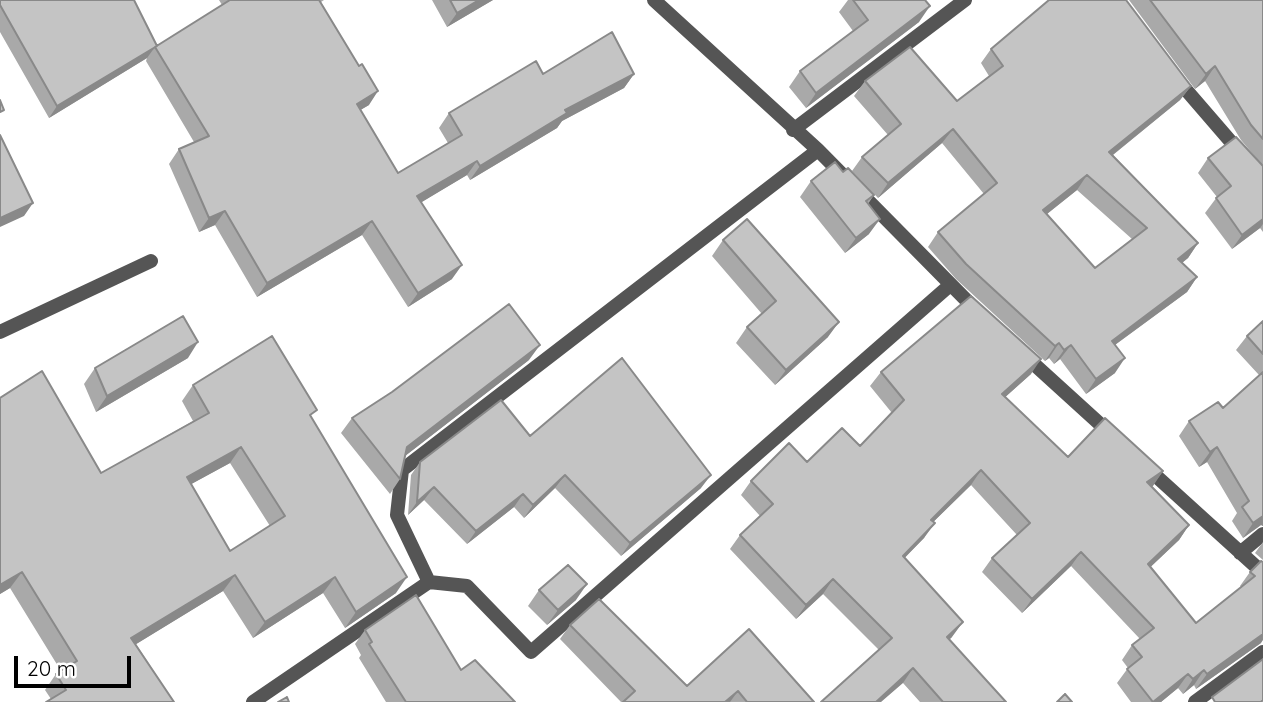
<!DOCTYPE html>
<style>
body{margin:0}
#map{position:relative;width:1263px;height:702px;overflow:hidden;background:#fff;font-family:Quicksand,sans-serif}
canvas{display:block}
.scale{position:absolute;left:14px;top:656px;width:117px;height:32px;box-sizing:border-box;border:4px solid #000;border-top:0;padding-left:9px;font-size:21px;line-height:24px;white-space:nowrap;color:#000;-webkit-text-stroke:5px #fff;paint-order:stroke}
</style>
<div id="map">
<canvas width="1263" height="702"></canvas>
<div class="scale">20 m</div>
</div>
<script>
const c = document.querySelector('canvas').getContext('2d');
c.lineJoin = 'round';
const poly = rows => new Path2D(rows.map(r => 'M' + r).join(''));
function stroke(path, color, width, dash) { c.strokeStyle = color; c.lineWidth = width; c.lineCap = dash ? 'butt' : 'round'; c.setLineDash(dash || []); c.stroke(path); }
function fill(path, color) { c.fillStyle = color; c.fill(path, 'evenodd'); }
const minor = poly([
 [654,0,818,150,978,312],
 [1175,77,1263,179],
 [793,130,965,0],
 [0,332,151,261],
 [1024,355,1112,435],
 [1145,466,1263,573],
 [1240,553,1263,534],
 [429,582,397,515,402,470,818,150],
 [253,702,429,582,467,586,531,652,949,286],
 [1195,702,1263,652]
]);
const wall = poly([
 [0,0,157,46,222,5,219,0,324,0,321,2,369,105,360,110,398,173,448,143,439,128,449,113,543,74,634,74,624,88,562,121,557,128,470,180,467,175,421,202,452,279,408,307,362,235,257,297,215,225,199,232,169,164,179,149,194,142,146,61,147,58,49,118,0,32],
 [432,0,493,0,447,27],
 [848,0,925,0,919,22,806,108,789,87,800,71,853,31,839,12],
 [1129,0,1263,0,1263,166,1241,140,1205,81,1195,89],
 [991,49,1191,86,1180,100,1113,155,1198,243,1188,258,1182,263,1197,277,1187,292,1115,345,1115,373,1086,394,1060,359,1054,364,1049,358,1045,361,956,279,928,247,938,232,984,194,942,143,878,198,852,171,862,157,888,135,854,96,865,81,957,101,989,76,981,63],
 [1077,190,1132,239,1095,268,1047,214],
 [1208,158,1263,166,1263,232,1260,228,1232,249,1205,213,1217,197,1198,173],
 [843,172,874,195,868,204,869,234,845,253,800,197,811,181],
 [723,240,828,337,775,385,736,343,747,327,762,314,712,256],
 [1263,321,1263,526,1261,525,1243,538,1232,521,1237,513,1207,462,1199,467,1179,436,1189,421,1223,408,1259,375,1236,350,1247,336],
 [188,358,96,412,84,384,95,368],
 [529,360,405,456,400,479,390,494,341,433,352,418],
 [881,372,1031,374,1005,397,1068,457,1163,471,1152,486,1189,525,1179,540,1150,567,1196,623,1241,587,1240,586,1250,572,1261,561,1261,643,1196,689,1194,685,1183,694,1178,688,1161,702,1131,702,1117,683,1128,668,1122,660,1132,645,1140,639,1071,566,1022,613,982,572,992,558,1017,535,971,485,933,522,924,538,904,558,952,637,949,640,1006,702,920,702,903,683,879,650,823,594,796,619,730,549,740,535,760,516,741,495,751,481,807,462,860,446,892,413,870,386],
 [193,385,312,418,396,593,345,628,323,593,253,638,223,591,136,644,174,702,51,699,45,690,56,674,61,671,10,588,0,594,0,398,101,473,193,421,182,401],
 [230,463,270,526,230,551,191,484],
 [530,436,701,488,621,556,555,488,524,518,514,507,467,544,424,500,408,515,411,475,420,462],
 [1263,542,1263,560,1255,553],
 [539,590,576,600,547,625,528,606],
 [570,625,687,686,749,629,814,702,621,702,560,639],
 [365,630,461,670,515,702,386,702,359,658,361,655,355,644]
]);
const shadedWall = poly([
 [479,0,493,0,447,27,457,13],
 [930,6,919,22,806,108,816,93],
 [155,47,147,58,49,118,57,106],
 [1215,66,1205,81,1195,89,1206,74],
 [634,74,624,88,562,121,557,128,470,180,480,166,565,110],
 [1191,86,1180,100,1099,166,1109,152],
 [378,91,369,105,347,118,357,104],
 [953,129,942,143,878,198,888,183],
 [477,161,467,175,407,211,417,196],
 [1087,175,1077,190,1033,225,1043,210],
 [33,203,24,216,0,227,0,218],
 [225,211,215,225,199,232,209,218],
 [880,219,869,234,845,253,856,238],
 [1263,219,1263,224,1260,228,1232,249,1242,235],
 [372,221,362,235,257,297,267,283],
 [1198,243,1188,258,1168,274,1178,259],
 [462,265,452,279,408,307,418,293],
 [1197,277,1187,292,1101,355,1112,341],
 [839,322,828,337,775,385,786,370],
 [198,342,188,358,96,412,107,396],
 [1059,343,1049,358,1045,361,1055,346],
 [540,345,529,360,396,463,407,447],
 [1071,345,1060,359,1054,364,1064,350],
 [1125,358,1115,373,1086,394,1096,379],
 [1041,359,1031,374,992,409,1002,394],
 [241,447,230,463,175,493,187,477],
 [1217,447,1207,462,1199,467,1210,452],
 [981,470,971,485,921,534,931,520],
 [1163,471,1153,486,1137,496,1147,482],
 [565,475,555,488,524,518,533,505],
 [711,475,701,488,621,556,630,543],
 [434,487,424,500,408,515,417,502],
 [523,494,514,507,467,544,476,531],
 [1263,516,1263,526,1261,525,1243,538,1253,523],
 [935,523,924,538,892,571,903,556],
 [1189,525,1179,540,1138,579,1148,564],
 [1081,552,1071,566,1022,613,1032,599],
 [22,572,10,588,0,594,0,585],
 [235,575,223,591,120,654,131,638],
 [335,577,323,593,253,638,265,622],
 [407,577,396,593,345,628,356,612],
 [833,579,823,594,796,619,806,605],
 [587,584,576,600,547,625,558,610],
 [963,622,952,637,936,651,947,637],
 [1263,633,1263,640,1261,643,1196,689,1207,674],
 [913,668,903,683,881,702,876,702],
 [1204,670,1194,685,1183,694,1193,679],
 [1188,674,1178,688,1161,702,1153,702],
 [738,691,730,702,725,702]
]);
const building = poly([
 [0,0,134,0,157,46,57,106,0,5,0,0],
 [230,0,319,0,359,66,362,64,378,91,357,104,398,173,462,135,449,113,536,61,543,74,612,32,634,74,565,110,567,113,480,166,477,161,417,196,462,265,418,293,372,221,267,283,225,211,209,218,179,149,209,136,155,47,230,0],
 [450,0,479,0,457,13,450,0],
 [853,0,925,0,930,6,816,93,800,71,868,20,853,0],
 [1049,0,1126,0,1191,86,1109,152,1198,243,1178,259,1197,277,1112,341,1125,358,1096,379,1071,345,1064,350,1059,343,1055,346,966,264,938,232,997,183,953,129,888,183,862,157,901,124,865,81,910,47,957,101,1003,66,991,49,1049,0],
 [1087,175,1147,228,1095,268,1043,210,1087,175],
 [1150,0,1263,0,1263,139,1251,125,1215,66,1206,74,1150,0],
 [0,100,4,110,0,112,0,100],
 [0,135,33,203,0,218,0,135],
 [1236,137,1263,166,1263,219,1242,235,1216,198,1231,186,1208,158,1236,137],
 [835,162,843,172,848,168,874,195,866,201,880,219,856,238,811,181,835,162],
 [747,219,839,322,786,370,747,327,776,301,723,240,747,219],
 [971,296,1041,359,1002,394,1068,457,1105,418,1163,471,1147,482,1189,525,1148,564,1196,623,1255,576,1250,572,1261,561,1263,562,1263,634,1207,674,1204,670,1193,679,1188,674,1153,702,1127,669,1142,657,1132,645,1154,628,1081,552,1032,599,992,558,1030,523,981,470,931,520,935,523,903,556,963,622,947,637,1006,702,943,702,913,668,876,702,821,702,892,638,833,579,806,605,740,535,773,504,751,481,789,443,807,462,842,428,860,446,904,400,881,372,971,296],
 [509,304,540,345,407,447,400,479,352,418,392,392,509,304],
 [183,316,198,342,107,396,95,368,183,316],
 [1263,321,1263,354,1247,336,1263,321],
 [272,336,317,410,310,415,407,577,356,612,335,577,265,622,235,575,131,638,174,702,46,702,66,690,56,674,77,661,22,572,0,585,0,398,42,371,101,473,209,413,193,385,272,336],
 [241,447,285,516,230,551,187,477,241,447],
 [622,358,711,475,630,543,565,475,533,505,523,494,476,531,434,487,417,502,420,462,501,400,530,436,622,358],
 [1263,372,1263,516,1253,523,1242,507,1249,501,1217,447,1210,452,1189,421,1218,402,1223,408,1263,372],
 [568,565,587,584,558,610,539,590,568,565],
 [416,595,461,670,475,660,515,702,406,702,369,644,372,642,365,630,416,595],
 [599,599,687,686,749,629,814,702,747,702,738,691,725,702,623,702,635,691,570,625,599,599],
 [1263,659,1263,700,1261,702,1215,702,1212,697,1263,659],
 [1065,694,1072,702,1057,702,1065,694],
 [287,697,289,702,278,702,287,697]
]);
stroke(minor, '#555', 14);
fill(wall, '#a9a9a9');
fill(shadedWall, '#898989');
fill(building, '#c4c4c4');
stroke(building, '#898989', 2);
</script>
